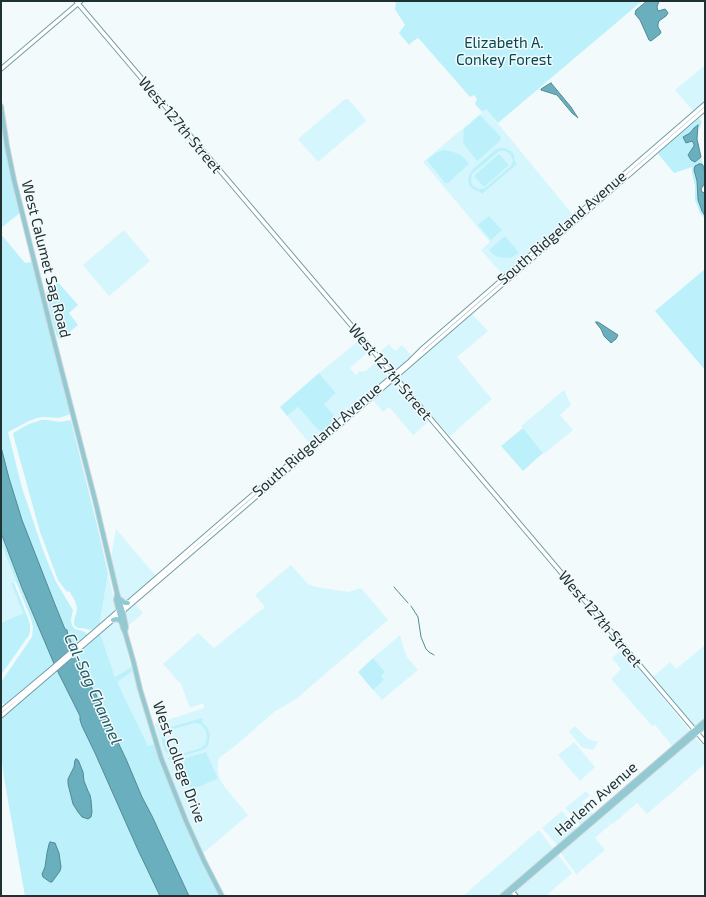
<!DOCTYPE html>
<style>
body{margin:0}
#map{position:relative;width:706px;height:897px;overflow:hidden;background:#f2fafc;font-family:"Exo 2",sans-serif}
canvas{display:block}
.frame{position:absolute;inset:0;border:2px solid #203134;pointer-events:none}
</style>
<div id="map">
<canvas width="706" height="897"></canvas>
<div class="frame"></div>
</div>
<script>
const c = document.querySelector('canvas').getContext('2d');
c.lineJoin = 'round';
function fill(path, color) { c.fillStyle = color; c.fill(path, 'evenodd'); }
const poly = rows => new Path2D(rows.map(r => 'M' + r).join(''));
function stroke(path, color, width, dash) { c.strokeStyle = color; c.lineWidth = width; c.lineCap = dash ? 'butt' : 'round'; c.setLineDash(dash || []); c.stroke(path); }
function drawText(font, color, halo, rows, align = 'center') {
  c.font = font + ' "Exo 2",sans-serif'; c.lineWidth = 3; c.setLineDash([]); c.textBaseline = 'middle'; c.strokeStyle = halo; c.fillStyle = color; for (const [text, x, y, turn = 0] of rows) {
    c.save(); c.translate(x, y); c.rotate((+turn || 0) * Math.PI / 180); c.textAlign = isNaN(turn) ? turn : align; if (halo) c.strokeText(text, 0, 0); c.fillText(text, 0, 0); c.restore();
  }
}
const built = poly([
 [705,65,705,103,694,112,675,90],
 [345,99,348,99,366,120,366,121,318,162,298,139],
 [486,109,574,216,505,276,502,274,481,250,490,242,423,162],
 [124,230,150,261,109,296,83,265],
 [471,313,488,331,457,357,492,399,450,436,398,377],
 [358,341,368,352,350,368,356,375,360,371,362,372,367,370,376,362,386,373,387,376,386,379,337,419,323,404,336,393,319,373],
 [389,344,395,351,402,345,412,356,396,370,394,370,391,369,377,354],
 [391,383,395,384,428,422,413,435,389,407,383,412,372,399],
 [564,390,571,405,560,415,573,430,544,454,521,426],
 [298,407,321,433,309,443,287,416],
 [116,529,156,576,125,602,121,598,111,558],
 [1,544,16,582,11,583,23,613,1,623],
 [291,565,309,585,322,588,348,592,361,588,388,620,296,699,274,712,235,746,219,758,218,765,218,773,220,779,224,786,248,815,206,851,203,852,170,775,161,751,155,724,204,708,203,703,190,708,181,684,163,664,198,633,214,648,265,607,255,595],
 [108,573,116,608,116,611,114,613,101,624,100,622],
 [134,603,143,613,128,626,125,614,126,611],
 [114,620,119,622,121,626,131,667,115,677,100,633],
 [400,635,404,650,407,657,418,670,382,700,373,690,384,680,381,676,385,672,373,658],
 [705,645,705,719,697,726,693,725,653,677,670,662,676,669],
 [623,648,689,730,689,733,673,747,655,725,652,726,611,679,621,669,612,658],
 [133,671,155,744,152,745,148,746,116,682],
 [575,726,588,739,598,742,593,750,581,747,569,731],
 [693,738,695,738,697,739,705,748,705,764,647,814,637,803,613,824,612,823,595,838,605,850,578,873,577,875,567,862,561,853,562,851],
 [574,742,595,767,580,781,558,755],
 [586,791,590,795,582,802,594,815,581,826,565,808],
 [562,811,577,829,558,846,542,828],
 [539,830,572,873,546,896,463,896]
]);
const green = poly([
 [394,1,642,1,498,123,486,109,482,112,475,104,477,99,474,95,470,97,421,41,418,38,413,41,409,45,399,33,405,25,395,9,396,3],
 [480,115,501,137,500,141,477,161,463,143,464,129],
 [698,117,702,122,698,132,697,143,704,168,705,176,704,167,694,170,697,181,698,200,705,216,705,219,700,213,695,200,695,186,692,173,692,167,674,173,659,155,658,153,660,150],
 [699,127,697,139,701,157,695,162,691,160,688,155,694,146,694,144,692,141,687,143,684,136,690,134,694,128],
 [1,121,10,169,21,212,1,228],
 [499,148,505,148,511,151,514,155,515,162,517,164,482,194,480,192,475,190,470,187,468,181,469,175,472,170,495,150],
 [500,151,505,151,510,154,513,160,511,166,485,188,480,189,475,187,472,184,471,181,472,174,497,153],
 [444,150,450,151,459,154,466,160,469,164,448,183,445,183,427,160,436,153],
 [499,154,509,165,484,187,474,176],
 [489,216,502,230,491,240,478,225],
 [1,234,25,263,33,262,70,414,68,415,59,418,44,417,37,418,29,421,8,432,22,488,44,553,56,582,73,610,71,619,72,625,75,629,83,631,89,635,73,646,39,567,22,520,15,499,1,451],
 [504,237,506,237,519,253,510,258,504,258,498,257,494,255,489,250],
 [705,269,705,370,655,311],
 [58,282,78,305,69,313,78,325,61,339,59,339,57,336,54,327,46,293],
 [319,373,336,393,324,404,337,419,321,433,298,407,287,416,280,407],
 [41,420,48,420,60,422,70,420,71,421,97,525,108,573,100,622,101,624,98,625,93,629,90,630,83,628,78,628,75,626,74,624,74,620,76,614,77,608,75,601,71,594,69,591,67,592,58,580,40,532,14,438,13,433,29,424],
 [523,428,543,453,523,471,501,446],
 [1,533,22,588,54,664,4,705,1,702,1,682,32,637,33,627,31,619,1,544],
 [11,583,14,583,28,618,30,624,30,631,29,635,1,675,1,623,23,613],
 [100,633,115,677,131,667,133,671,117,682,148,746,155,744,160,761,189,835,205,868,220,896,189,896,152,816,142,797,126,759,102,709,95,693,93,690,84,672,76,654],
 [373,658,385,672,381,676,384,680,373,690,358,672],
 [57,670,80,716,80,720,82,726,95,753,138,850,160,896,25,896,4,778,1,754,1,719],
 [202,718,203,720,201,721,207,727,210,734,209,742,207,747,202,750,169,760,168,758,171,756,165,751,162,743,162,737,165,731,164,729],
 [194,723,201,724,206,731,207,738,205,745,201,748,178,755,175,755,171,753,167,750,165,743,165,737,167,733,170,730],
 [206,752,217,777,217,779,191,790,183,772,185,758]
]);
const water = poly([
 [647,1,659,1,657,7,658,11,665,9,666,10,668,13,666,16,659,21,658,24,658,27,661,32,660,34,651,41,649,40,640,20,635,14,636,10,647,1],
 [551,83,571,107,578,118,577,117,572,113,557,95,541,90,541,89,549,84,551,83],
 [698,125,697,139,701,157,695,162,691,160,688,155,694,146,694,144,692,141,686,143,683,137,690,133,694,128,698,125],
 [699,164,702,164,704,167,705,176,705,183,701,189,702,192,705,193,705,216,702,211,698,200,697,181,694,170,695,166,699,164],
 [596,322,598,322,618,335,616,339,611,343,604,336,601,329,596,323,596,322],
 [1,447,9,478,22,520,54,602,65,629,67,630,68,635,84,672,93,690,95,692,102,709,126,759,142,797,152,816,189,896,160,896,138,850,95,753,82,726,80,720,80,716,55,666,22,588,1,533,1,447],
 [76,759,78,760,79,762,83,772,84,781,88,791,90,795,91,800,92,812,91,817,88,819,82,817,78,812,73,804,68,784,68,779,74,767,75,760,76,759],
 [50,842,55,843,59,853,61,867,60,871,52,882,50,882,43,877,42,874,45,867,47,853,49,844,50,842]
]);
const stream = poly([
 [394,587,408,603],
 [411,606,418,617,421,637,426,649,429,652,434,655]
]);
const secondary = poly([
 [76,1,705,742],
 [1,69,81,1],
 [1,711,50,670,243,503,410,361,423,348,705,104],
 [1,716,378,392,705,109],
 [511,890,516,896]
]);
const primary = poly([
 [1,106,7,146,14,180,55,345,95,500,117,593,119,599,123,612,126,627,125,632],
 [117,594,116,600,123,628,125,632,133,660,140,689,161,758,186,821,204,861,222,896],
 [120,599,125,603,128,603],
 [113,620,116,619,119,620,121,622],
 [502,896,705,721],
 [506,896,705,726]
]);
const parkNames = [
 ["Elizabeth A.",504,43],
 ["Conkey Forest",504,60]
];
const streetNames = [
 ["West 127th Street",180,125,50],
 ["South Ridgeland Avenue",562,228,-41],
 ["West Calumet Sag Road",46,259,76],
 ["West 127th Street",390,372,50],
 ["South Ridgeland Avenue",317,440,-41],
 ["West 127th Street",600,619,50],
 ["West College Drive",179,762,70],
 ["Harlem Avenue",596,799,-41]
];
const waterNames = [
 ["Cal-Sag Channel",93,689,66]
];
fill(built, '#d6f6fd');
fill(green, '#bcf1fc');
fill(water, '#69afbd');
stroke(water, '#538994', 1);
stroke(stream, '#538994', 1);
stroke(secondary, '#739ca5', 5.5);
stroke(primary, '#d2d6d6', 6);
stroke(secondary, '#fff', 3.5);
stroke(primary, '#92c9d3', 4);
drawText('15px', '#034751', '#f2fafc', parkNames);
drawText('15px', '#203134', '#f2fafc', streetNames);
drawText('italic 16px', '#215c66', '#f2fafc', waterNames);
</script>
